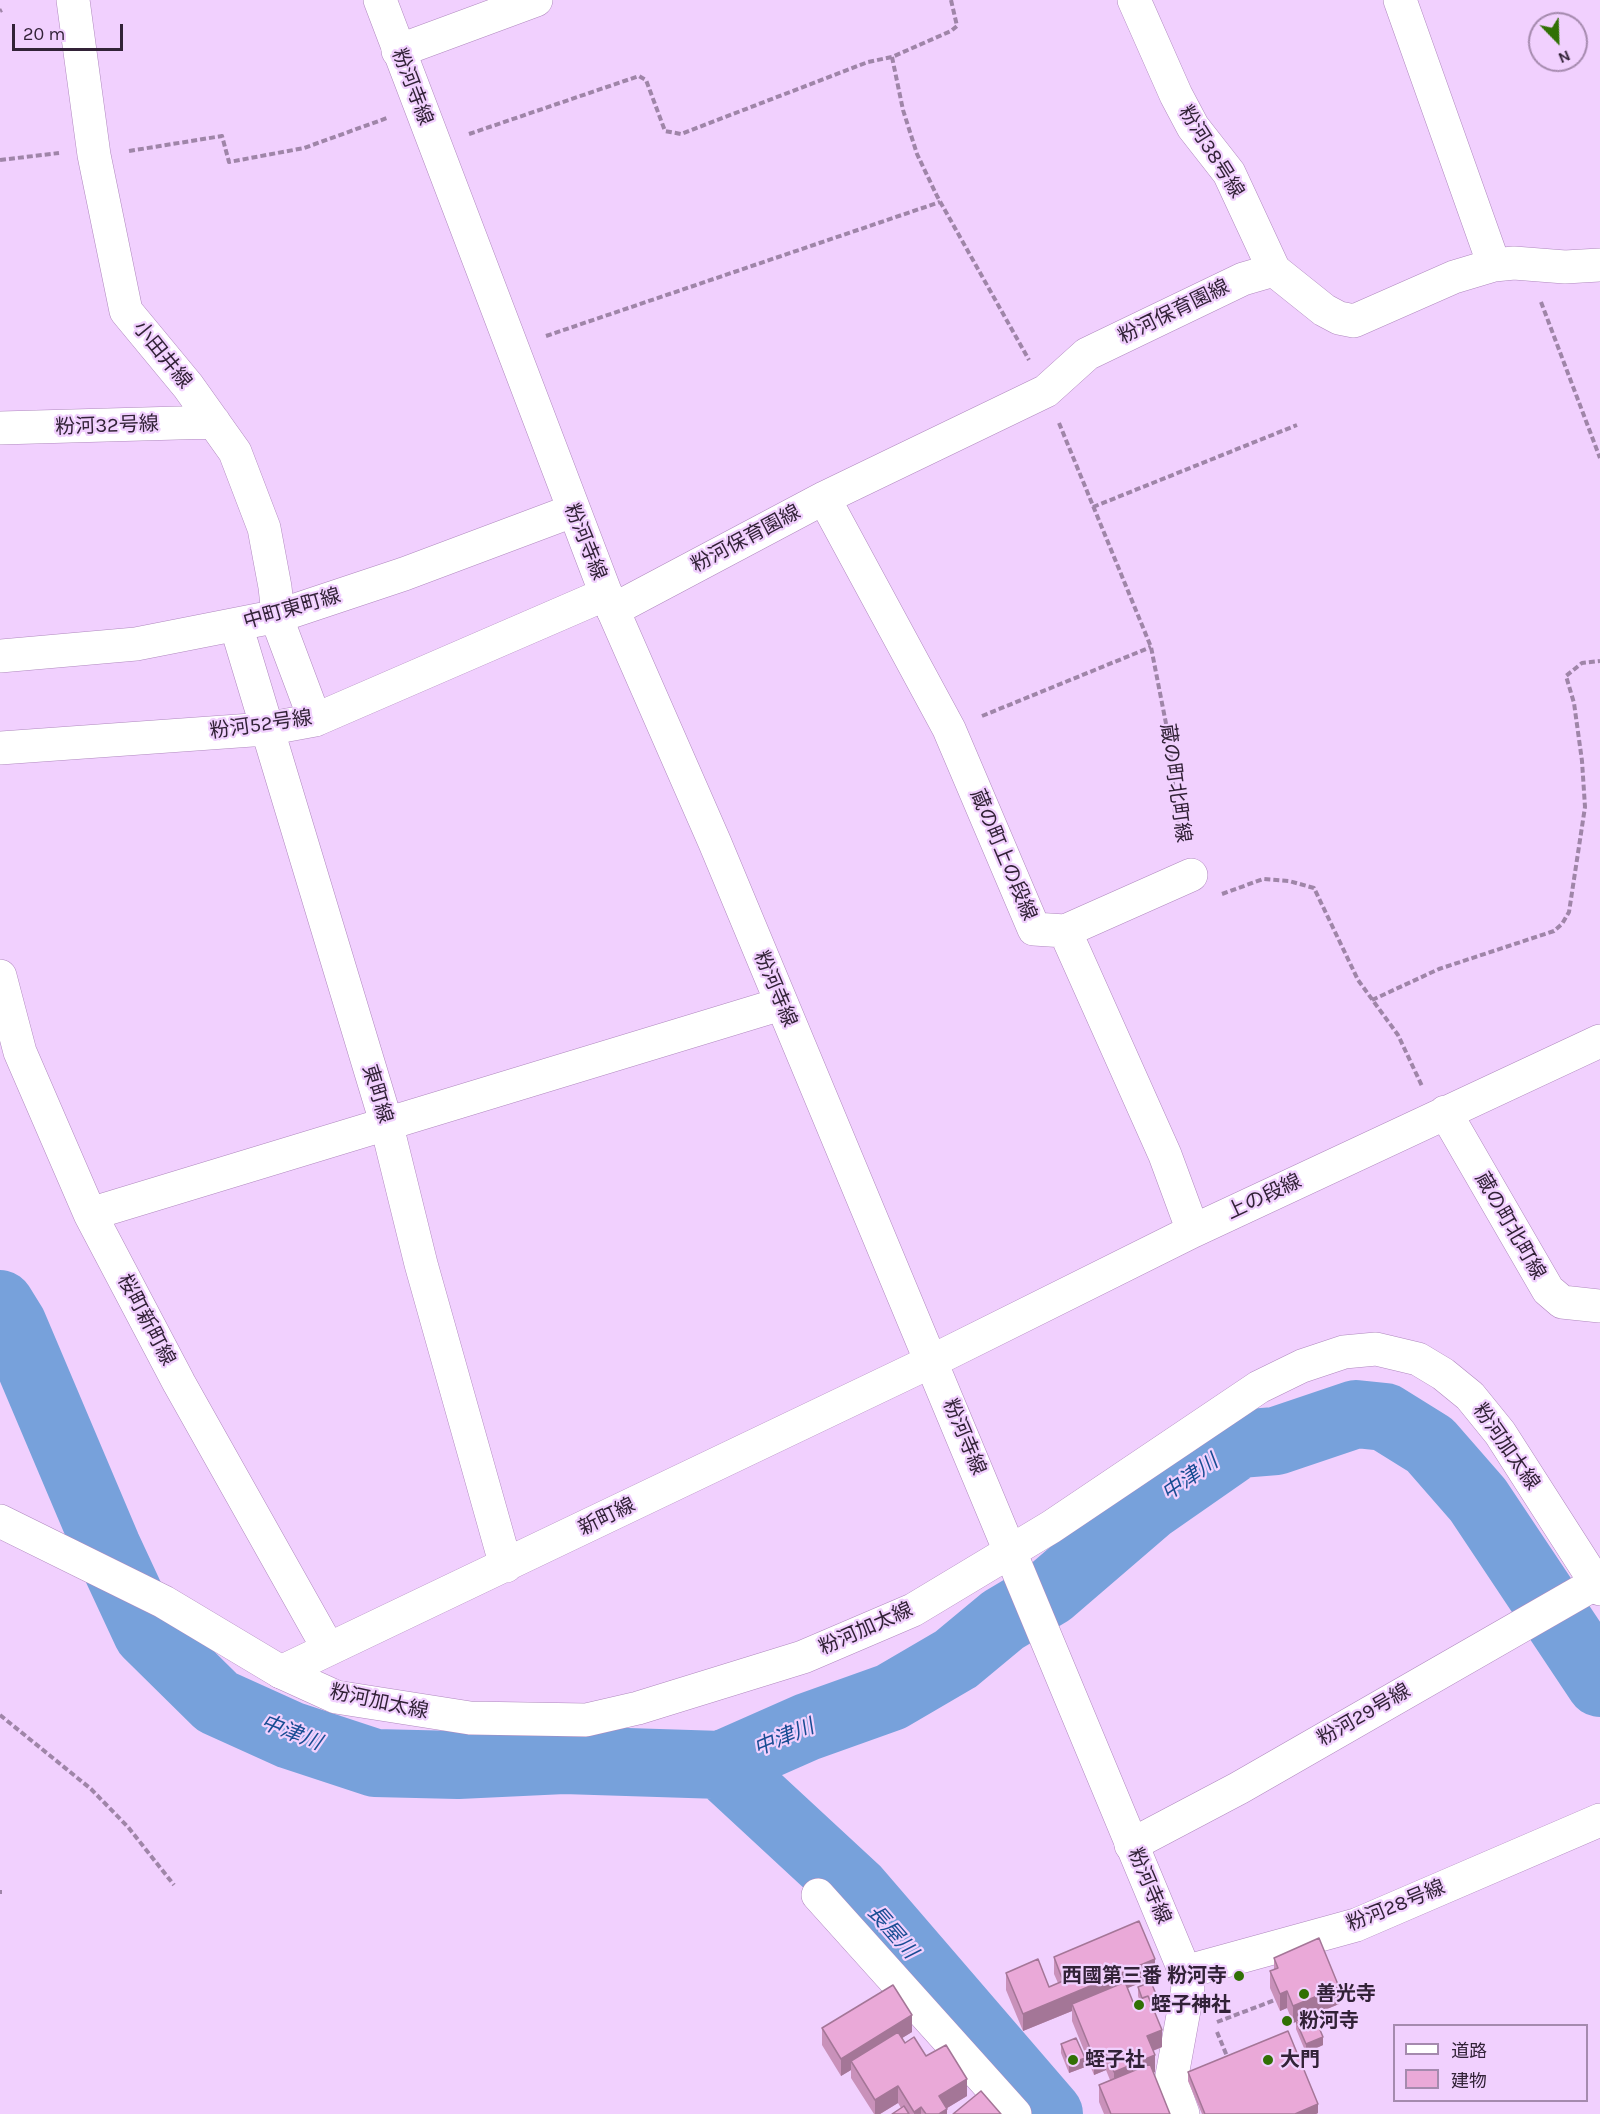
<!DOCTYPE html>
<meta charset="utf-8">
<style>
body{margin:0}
#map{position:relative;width:1600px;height:2114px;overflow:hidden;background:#f1d0fe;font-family:Karla,"Noto Sans JP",sans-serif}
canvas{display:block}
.legend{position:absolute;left:1393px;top:2024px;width:195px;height:78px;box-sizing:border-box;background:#f1d0fe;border:2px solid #a58aae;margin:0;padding:8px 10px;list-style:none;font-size:18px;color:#322237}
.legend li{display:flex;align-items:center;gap:12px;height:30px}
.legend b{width:30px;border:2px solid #a58aae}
.north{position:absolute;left:1528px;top:12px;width:60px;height:60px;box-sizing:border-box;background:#f1d0fe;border:2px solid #a58aae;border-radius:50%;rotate:157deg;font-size:16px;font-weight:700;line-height:24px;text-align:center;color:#322237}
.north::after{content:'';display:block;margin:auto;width:21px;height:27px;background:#317005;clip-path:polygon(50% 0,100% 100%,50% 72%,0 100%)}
.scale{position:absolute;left:12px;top:24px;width:111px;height:27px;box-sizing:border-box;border:3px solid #322237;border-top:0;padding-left:8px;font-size:18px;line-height:21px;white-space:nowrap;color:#322237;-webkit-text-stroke:4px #f1d0fe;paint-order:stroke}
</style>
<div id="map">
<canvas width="1600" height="2114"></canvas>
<ul class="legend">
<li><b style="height:8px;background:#fff"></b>道路</li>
<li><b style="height:16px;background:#eaa9d8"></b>建物</li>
</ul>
<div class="north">N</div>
<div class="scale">20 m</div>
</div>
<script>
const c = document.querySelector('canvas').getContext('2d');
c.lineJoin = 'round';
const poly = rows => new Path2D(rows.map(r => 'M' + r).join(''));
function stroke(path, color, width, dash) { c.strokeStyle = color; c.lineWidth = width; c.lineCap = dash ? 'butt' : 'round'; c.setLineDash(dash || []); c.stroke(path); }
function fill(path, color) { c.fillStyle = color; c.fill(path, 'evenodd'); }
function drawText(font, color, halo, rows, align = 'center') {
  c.font = font + ' Karla,"Noto Sans JP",sans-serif'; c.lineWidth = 4.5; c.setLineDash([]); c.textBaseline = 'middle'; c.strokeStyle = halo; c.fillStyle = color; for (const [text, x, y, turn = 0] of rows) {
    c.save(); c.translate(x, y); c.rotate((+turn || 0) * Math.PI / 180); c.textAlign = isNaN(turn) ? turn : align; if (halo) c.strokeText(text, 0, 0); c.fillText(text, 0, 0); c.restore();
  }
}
const river = poly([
 [0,1304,13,1325,107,1547,147,1633,217,1702,290,1735,375,1763,458,1765,564,1760,721,1765,807,1727,891,1697,956,1659,1003,1620,1050,1592,1150,1506,1239,1444,1276,1441,1356,1414,1385,1417,1430,1445,1478,1500,1600,1683],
 [721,1765,856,1890,1049,2114]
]);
const path = poly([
 [951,0,957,26,951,31,892,57,903,110,917,154,937,196,1029,360],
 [0,11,2,10],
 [469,134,639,76,646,80,665,131,681,134,868,62,892,57],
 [129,151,222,136,229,162,304,148,387,118],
 [0,160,59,153],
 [1541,302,1600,458],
 [546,336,940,202],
 [1059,423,1151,647,1170,744,1175,812,1182,842],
 [1093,507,1297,425],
 [982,716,1151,647],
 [1222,894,1263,879,1289,881,1314,888,1358,980,1398,1035,1422,1086],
 [1372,1000,1439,969,1554,931,1562,924,1569,912,1585,807,1582,761,1574,703,1566,676,1582,663,1600,661],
 [0,1715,91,1789,128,1827,174,1885],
 [0,1890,0,1894],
 [1217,2022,1275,2000],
 [1217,2032,1229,2061]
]);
const minor = poly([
 [73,0,94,155,126,311,188,386,235,452,264,528,275,587,279,624,315,720],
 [1134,0,1176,95,1193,127,1229,173,1274,270],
 [398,51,536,0],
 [1494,265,1514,263,1565,267,1600,265],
 [0,428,214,422],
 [824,498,949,729,1034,929,1065,931,1165,1155,1193,1231],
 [613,610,824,498,1046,391,1087,354,1243,279,1274,270,1324,310,1339,318,1354,321,1454,277,1494,265,1400,0],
 [236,625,386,1122,421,1264,506,1566],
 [0,656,136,644,278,616,404,574,572,511],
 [0,748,266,729,315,720,606,594],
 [1065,931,1191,875],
 [0,976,20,1052,90,1214,179,1383,328,1648],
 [1445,1112,1548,1290,1562,1302,1600,1306],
 [90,1214,781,1004],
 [281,1672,932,1361,1193,1231,1600,1041],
 [1131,1845,1239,1788,1596,1583],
 [818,1895,1015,2114],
 [1183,2114,1171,2081,1188,1988,1185,1972,1356,1925,1600,1820]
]);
const major = poly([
 [380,0,606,594,715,843,1185,1972],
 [0,1521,164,1602,281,1672,336,1697,470,1718,586,1720,638,1708,803,1657,913,1610,1051,1527,1259,1387,1302,1366,1344,1352,1376,1349,1418,1359,1443,1374,1470,1396,1500,1433,1600,1589]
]);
const wall = poly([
 [1054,1957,1155,1977,1127,1988,1133,2002,1139,1999,1138,1996,1138,1987,1158,2008,1154,2009,1162,2047,1153,2051,1155,2072,1153,2073,1170,2114,1104,2114,1099,2102,1099,2085,1110,2080,1106,2070,1094,2075,1072,2021,1072,2011,1023,2031,1006,1990,1006,1973,1049,1987,1058,1983,1054,1974],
 [1274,1958,1339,2004,1313,2015,1323,2045,1306,2053,1296,2029,1296,2022,1293,2023,1287,2008,1280,2011,1270,1988,1270,1971,1274,1970],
 [822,2028,912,2032,902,2038,905,2043,926,2056,967,2096,947,2108,947,2114,892,2114,901,2108,898,2103,880,2114,874,2114,851,2078,851,2070,841,2076,822,2045],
 [1061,2044,1085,2067,1069,2073,1061,2053],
 [1188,2072,1318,2113,1316,2114,1202,2114,1188,2081]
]);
const shadedWall = poly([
 [1155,1959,1155,1977,1074,2010,1072,2004,1072,2011,1023,2031,1023,2014],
 [1339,1987,1339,2004,1293,2023,1293,2006],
 [1287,1991,1287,2008,1280,2011,1280,1994],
 [1158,1999,1158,2008,1145,2013,1145,2005],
 [912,2015,912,2032,855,2067,851,2061,851,2070,841,2076,841,2059],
 [1162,2030,1162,2047,1147,2053,1147,2036],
 [1323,2037,1323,2045,1306,2053,1306,2044],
 [1106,2053,1106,2070,1094,2075,1094,2058],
 [1155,2055,1155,2072,1114,2089,1114,2072],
 [1085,2058,1085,2067,1069,2073,1069,2064],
 [967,2079,967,2096,939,2113,939,2096],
 [898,2086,898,2103,880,2114,875,2114,875,2100],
 [1318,2104,1318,2113,1316,2114,1295,2114],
 [921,2107,921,2114,914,2114,914,2112],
 [947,2109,947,2114,939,2114]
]);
const building = poly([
 [1139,1921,1155,1959,1023,2014,1006,1973,1038,1959,1049,1987,1063,1981,1054,1957,1139,1921],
 [1319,1938,1339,1987,1293,2006,1287,1991,1280,1994,1270,1971,1278,1968,1274,1958,1319,1938],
 [1125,1982,1133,2002,1148,1996,1162,2030,1147,2036,1155,2055,1114,2072,1106,2053,1094,2058,1072,2004,1125,1982],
 [1151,1982,1158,1999,1151,2002,1148,1996,1142,1998,1138,1987,1151,1982],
 [893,1985,912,2015,841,2059,822,2028,893,1985],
 [1313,2013,1323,2037,1306,2044,1296,2021,1313,2013],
 [1288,2031,1318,2104,1295,2114,1205,2114,1188,2072,1288,2031],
 [898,2032,905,2043,914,2037,926,2056,946,2045,967,2079,939,2096,947,2109,939,2114,926,2114,921,2107,914,2112,898,2086,875,2100,851,2061,898,2032],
 [1076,2038,1085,2058,1069,2064,1061,2044,1076,2038],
 [1150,2064,1170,2114,1111,2114,1099,2085,1150,2064],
 [981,2091,1001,2114,953,2114,981,2091],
 [904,2106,909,2114,892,2114,904,2106]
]);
const markers = [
 [1239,1976,6,"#317005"],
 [1304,1994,6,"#317005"],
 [1139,2005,6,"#317005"],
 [1287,2021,6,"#317005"],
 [1073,2060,6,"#317005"],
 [1268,2060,6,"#317005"]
];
const streetNames = [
 ["粉河寺線",412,87,69],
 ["粉河38号線",1211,152,58],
 ["粉河保育園線",1174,312,-26],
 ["小田井線",162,355,51],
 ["粉河32号線",107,426,-2],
 ["粉河保育園線",746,539,-28],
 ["粉河寺線",585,542,68],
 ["中町東町線",292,609,-16],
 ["粉河52号線",261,725,-8],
 ["蔵の町北町線",1175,783,82],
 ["蔵の町上の段線",1003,855,67],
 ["粉河寺線",775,989,67],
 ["東町線",377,1094,73],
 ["上の段線",1264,1197,-25],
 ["蔵の町北町線",1510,1226,60],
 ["桜町新町線",146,1320,62],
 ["粉河寺線",964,1437,67],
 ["粉河加太線",1506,1447,55],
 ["新町線",607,1517,-26],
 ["粉河加太線",866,1629,-24],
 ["粉河加太線",379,1702,12],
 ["粉河29号線",1364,1715,-30],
 ["粉河寺線",1149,1886,67],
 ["粉河28号線",1396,1906,-22]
];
const poiNames = [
 ["西國第三番 粉河寺",1227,1976,"right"],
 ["善光寺",1316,1994],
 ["蛭子神社",1151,2005],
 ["粉河寺",1299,2021],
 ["蛭子社",1085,2060],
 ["大門",1280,2060]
];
const waterNames = [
 ["中津川",1190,1478,-35],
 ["中津川",291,1733,21],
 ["中津川",784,1738,-23],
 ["長屋川",892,1932,49]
];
stroke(river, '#77a1db', 68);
stroke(minor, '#af88be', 34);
stroke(major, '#af88be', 34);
stroke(path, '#9f85a8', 4, [6, 3]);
stroke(minor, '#fff', 33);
stroke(major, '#fff', 33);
fill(wall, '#c991ba');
fill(shadedWall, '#a47697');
fill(building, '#eaa9d8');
stroke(building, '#a47697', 1.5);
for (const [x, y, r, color] of markers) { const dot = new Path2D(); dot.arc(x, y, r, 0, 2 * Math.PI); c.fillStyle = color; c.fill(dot); stroke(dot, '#f1d0fe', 2); }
drawText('20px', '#322237', '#f1d0fe', streetNames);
drawText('bold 20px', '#322237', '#f1d0fe', poiNames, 'left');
drawText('italic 21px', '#184d93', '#f1d0fe', waterNames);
</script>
